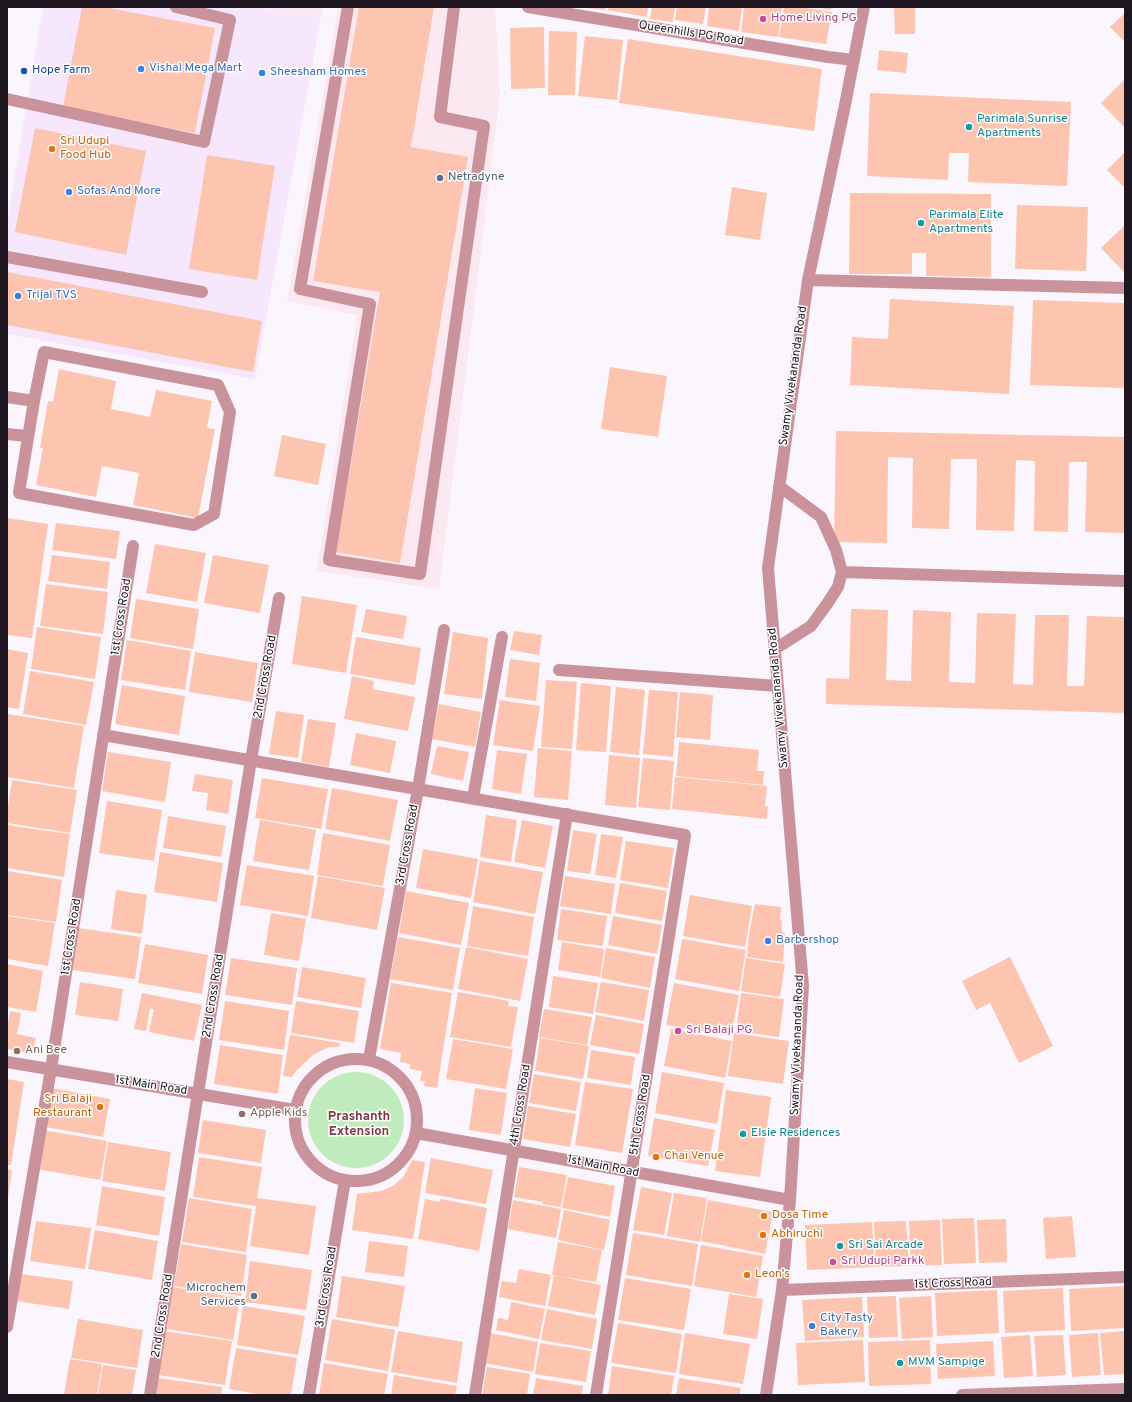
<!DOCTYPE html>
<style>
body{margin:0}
#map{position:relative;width:1132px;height:1402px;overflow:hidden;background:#fbf6fd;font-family:Overpass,sans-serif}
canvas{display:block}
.frame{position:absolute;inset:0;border:8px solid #1e1621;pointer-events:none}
</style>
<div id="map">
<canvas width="1132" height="1402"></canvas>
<div class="frame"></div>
</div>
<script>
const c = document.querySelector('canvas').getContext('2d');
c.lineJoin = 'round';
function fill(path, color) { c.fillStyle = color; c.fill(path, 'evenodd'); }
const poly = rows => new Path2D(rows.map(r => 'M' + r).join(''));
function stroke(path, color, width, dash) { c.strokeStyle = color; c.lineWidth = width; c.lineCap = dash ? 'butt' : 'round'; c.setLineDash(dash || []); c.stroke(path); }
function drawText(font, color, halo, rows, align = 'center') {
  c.font = font + ' Overpass,sans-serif'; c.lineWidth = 3; c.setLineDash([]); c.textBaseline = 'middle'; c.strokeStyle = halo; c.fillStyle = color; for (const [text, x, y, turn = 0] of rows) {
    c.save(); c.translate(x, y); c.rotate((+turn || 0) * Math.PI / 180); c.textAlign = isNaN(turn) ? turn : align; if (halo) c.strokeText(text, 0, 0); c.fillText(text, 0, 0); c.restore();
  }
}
const commercial = poly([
 [257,7,323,7,321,17],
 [338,7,495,7,500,95,439,589,317,571,357,315,287,301]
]);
const built = poly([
 [43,7,253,7,321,17,255,379,7,334,7,222]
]);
const green = poly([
 '308 1120a48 48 0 1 1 96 0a48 48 0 1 1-96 0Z'
]);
const building = poly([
 [82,7,103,7,215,28,195,133,63,107],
 [359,7,434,7,411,147,468,157,400,563,336,552,380,292,313,281],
 [589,7,605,7,605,10,588,8],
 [609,7,648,7,647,17,608,10],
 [652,7,675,7,673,22,650,19],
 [677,7,706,7,703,24,675,20],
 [709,7,742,7,739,31,707,26],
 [744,7,782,7,778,37,741,32],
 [784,7,801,7,832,12,826,44,779,37],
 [816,7,832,7,831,10],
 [894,7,915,7,915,34,895,34],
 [1125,13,1125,42,1110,27],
 [544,27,545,88,511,89,510,28],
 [549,31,577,32,575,95,548,95],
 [585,36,623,40,617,100,578,96],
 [628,39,822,69,814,131,619,103],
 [879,50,908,53,906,73,877,70],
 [1125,79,1125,128,1101,103],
 [870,93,1071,102,1067,186,968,182,969,153,949,153,948,180,867,176],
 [35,128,146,151,126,255,15,232],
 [1125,152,1125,188,1107,170],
 [207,155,275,166,257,280,189,269],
 [732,187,767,193,760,240,725,235],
 [850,193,991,194,991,277,926,276,926,253,912,253,912,274,849,274],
 [1017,205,1088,207,1086,271,1015,269],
 [1125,225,1125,273,1101,248],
 [7,272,262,321,253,372,7,325],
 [890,299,1014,306,1009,394,850,385,852,337,888,339],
 [1033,300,1125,303,1125,388,1030,385],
 [610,367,667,376,658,437,601,429],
 [59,369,116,381,111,409,150,417,156,390,212,401,207,428,215,429,198,518,133,505,139,473,102,466,96,497,36,485,43,448,40,448,48,401,53,402],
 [836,431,1125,437,1125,533,1085,532,1087,462,1069,462,1068,532,1034,531,1035,461,1016,460,1014,531,976,530,977,459,951,459,949,529,912,528,913,458,888,457,887,543,834,542],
 [282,435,326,444,318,485,274,476],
 [7,518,48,524,32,638,7,635],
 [56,523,120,531,116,559,52,550],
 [155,544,206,553,197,602,146,593],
 [52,555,110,562,107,589,48,581],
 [213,555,269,565,260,613,204,603],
 [46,584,108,592,103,634,40,626],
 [302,596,357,605,346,673,292,664],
 [136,599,199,609,193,649,130,638],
 [366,609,407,616,403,639,361,632],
 [851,609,888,610,886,680,911,681,913,610,951,612,949,682,975,683,977,613,1016,614,1013,684,1033,685,1035,615,1069,615,1067,686,1084,686,1087,616,1125,617,1125,713,826,704,826,678,849,679],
 [37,627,101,637,95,679,31,669],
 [514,631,542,635,539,655,510,650],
 [453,632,488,638,482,699,444,694],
 [356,637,421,648,415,685,350,674],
 [127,640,191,651,185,690,121,680],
 [7,649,28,653,19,709,7,707],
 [195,652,258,663,252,702,189,692],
 [510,659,540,663,536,701,505,697],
 [30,671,94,682,86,725,23,714],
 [352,676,374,681,373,689,415,697,408,731,344,719],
 [546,680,577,682,572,749,541,747],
 [581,683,611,686,606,752,576,750],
 [122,685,185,696,179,735,115,724],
 [616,687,645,690,639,755,610,752],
 [649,690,678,692,673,757,643,754],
 [680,692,713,695,710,740,676,737],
 [500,700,540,706,533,751,493,745],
 [439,704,481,712,475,747,432,739],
 [276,711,304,715,298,758,269,754],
 [7,714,84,726,74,788,7,777],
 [308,719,336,723,329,767,301,762],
 [356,733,396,741,390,773,350,765],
 [679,742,759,750,757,771,764,771,763,785,676,776],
 [437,746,469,752,463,781,431,774],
 [538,748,572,751,568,800,534,797],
 [497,750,527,754,521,794,492,789],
 [108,752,171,762,165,802,102,791],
 [609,755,640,758,636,808,605,805],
 [643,758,674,761,670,810,638,807],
 [195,774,233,780,228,814,206,810,208,793,192,791],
 [675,777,767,786,765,806,768,807,767,819,672,809],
 [262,778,328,789,321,829,255,818],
 [12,780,77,790,70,833,7,823,7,813],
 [332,788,398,800,390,841,325,829],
 [107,801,162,810,154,861,99,853],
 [486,815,517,820,511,862,480,857],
 [168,816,226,826,221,857,163,848],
 [260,820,316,830,309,870,253,861],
 [522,820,553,826,545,868,514,862],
 [7,825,70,834,64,877,7,868],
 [573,830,597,834,590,874,567,871],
 [323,833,390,845,383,886,317,875],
 [601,834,623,837,616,878,595,875],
 [626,841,674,848,668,888,620,880],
 [423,849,478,859,471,898,416,888],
 [160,852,223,863,217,902,154,892],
 [480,861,543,872,535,914,473,902],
 [247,865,314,876,308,916,240,905],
 [7,871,62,880,56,922,7,915],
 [318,876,385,888,377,930,311,918],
 [565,876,615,884,611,914,560,906],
 [620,883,667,891,662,921,615,913],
 [116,890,147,895,142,934,111,929],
 [406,891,469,903,461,945,399,933],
 [690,895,752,906,745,947,683,936],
 [755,904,781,907,780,920,782,921,782,932,785,933,783,962,747,957,749,934],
 [473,906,534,917,528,956,467,946],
 [561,909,607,916,603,946,557,940],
 [271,913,306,919,299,961,264,955],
 [7,916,55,923,48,966,7,959],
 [613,916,662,925,657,954,608,945],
 [78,928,141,937,135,979,72,970],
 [398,937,460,948,453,990,390,979],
 [682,939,746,950,739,991,675,979],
 [562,942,604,949,600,977,558,970],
 [145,944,208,955,202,994,138,983],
 [466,947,528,959,520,1001,458,989],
 [606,948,655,957,650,988,601,978],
 [1010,957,1053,1046,1019,1063,990,1003,976,1010,962,981],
 [231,958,297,968,292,1005,225,995],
 [746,958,785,964,780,997,741,991],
 [7,964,43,971,36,1012,7,1007],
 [302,967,366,978,361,1008,297,997],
 [553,976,598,983,593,1014,549,1007],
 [80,982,123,989,118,1021,75,1015],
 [601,982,649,990,644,1021,595,1012],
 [391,983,452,993,437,1088,424,1086,425,1081,420,1081,422,1071,410,1069,410,1064,400,1062,401,1053,380,1049],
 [674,983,739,995,731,1036,666,1025],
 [458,992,509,1001,508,1006,518,1007,511,1047,450,1037],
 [142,993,202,1005,194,1041,149,1032,154,1009,150,1009,146,1031,134,1029],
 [741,993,784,999,779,1037,736,1031],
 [225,1001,289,1011,284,1050,219,1040],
 [296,1001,359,1011,354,1043,291,1033],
 [544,1009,592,1017,587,1045,539,1037],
 [10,1011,21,1013,17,1034,36,1038,32,1054,7,1049,7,1029],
 [596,1015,644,1024,639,1054,590,1045],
 [671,1029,732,1041,725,1078,664,1066],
 [734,1033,789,1041,783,1084,728,1076],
 [290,1035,340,1043,339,1047,329,1047,313,1055,297,1070,292,1077,283,1076],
 [540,1038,589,1046,583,1079,535,1071],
 [453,1039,513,1049,506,1089,446,1079],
 [220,1045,283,1055,278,1094,214,1084],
 [591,1050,635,1057,631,1085,587,1078],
 [662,1072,724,1083,717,1124,655,1113],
 [534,1074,581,1082,576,1111,529,1103],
 [7,1079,24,1082,11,1165,7,1165],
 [585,1082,633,1089,622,1153,575,1145],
 [52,1088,110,1099,103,1137,45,1127],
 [475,1088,507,1093,501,1135,469,1130],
 [726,1090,771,1097,760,1177,715,1171],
 [528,1106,576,1114,570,1147,523,1139],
 [654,1118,715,1130,708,1166,648,1156],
 [203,1120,266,1130,261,1163,198,1153],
 [43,1130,107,1141,100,1180,37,1169],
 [108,1142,171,1152,165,1191,102,1181],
 [199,1157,262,1167,257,1198,316,1206,309,1255,250,1246,256,1206,193,1197],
 [431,1158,493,1170,486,1204,425,1193],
 [412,1160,425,1162,413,1239,352,1230,357,1194,381,1191,393,1186,404,1176],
 [519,1167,567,1175,561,1207,542,1204,543,1202,514,1197],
 [7,1169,12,1170,8,1198,7,1198],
 [568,1177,615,1186,610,1217,562,1208],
 [102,1186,165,1197,159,1236,96,1225],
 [641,1187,672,1193,664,1235,633,1230],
 [674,1193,707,1198,700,1242,667,1236],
 [189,1198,252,1209,246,1252,182,1242],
 [425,1199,440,1202,441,1199,487,1208,479,1251,418,1239],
 [513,1200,561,1209,556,1238,508,1229],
 [708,1200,773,1212,765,1254,701,1241],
 [564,1210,610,1220,604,1250,558,1240],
 [1072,1216,1076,1257,1046,1259,1043,1218],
 [974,1218,976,1263,944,1264,942,1219],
 [1006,1219,1007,1262,979,1263,977,1220],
 [940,1220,942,1265,911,1266,909,1221],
 [36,1221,91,1228,85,1269,30,1261],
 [906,1221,909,1266,876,1267,874,1222],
 [872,1222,875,1267,807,1270,805,1225],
 [95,1230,158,1241,152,1280,88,1269],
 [633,1233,698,1244,692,1286,626,1275],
 [369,1241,408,1246,404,1277,365,1272],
 [558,1242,602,1250,596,1282,552,1275],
 [181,1244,247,1255,241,1296,174,1286],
 [701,1245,763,1256,756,1297,694,1286],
 [250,1261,312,1270,306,1310,245,1302],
 [519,1269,551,1275,545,1306,499,1297,502,1281,516,1283],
 [20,1274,73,1281,69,1309,16,1301],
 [554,1275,601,1285,595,1315,548,1306],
 [342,1276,405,1286,398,1327,336,1317],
 [625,1278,691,1289,684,1330,618,1320],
 [1125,1286,1125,1328,1071,1331,1069,1289],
 [173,1287,240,1298,233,1340,167,1329],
 [1063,1288,1065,1330,1005,1333,1003,1291],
 [997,1290,999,1333,937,1336,935,1293],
 [729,1294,763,1299,757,1339,723,1334],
 [896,1296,898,1337,869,1338,867,1297],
 [931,1296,933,1337,902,1339,899,1298],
 [862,1297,864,1337,805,1341,802,1300],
 [511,1302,545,1309,539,1339,496,1330,498,1318,508,1320],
 [243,1306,305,1316,298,1355,237,1345],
 [547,1309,597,1319,592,1349,541,1340],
 [78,1319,143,1330,137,1368,71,1358],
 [332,1319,395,1330,388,1371,325,1360],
 [618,1323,682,1334,676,1373,611,1363],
 [164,1331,232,1341,225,1385,158,1375],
 [398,1331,463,1342,457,1383,391,1372],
 [1125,1331,1125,1374,1104,1375,1100,1333],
 [490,1333,538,1342,533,1372,484,1363],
 [685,1333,750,1344,743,1384,679,1374],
 [1098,1333,1101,1375,1072,1377,1069,1335],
 [1030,1335,1033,1376,1004,1378,1001,1337],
 [1063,1335,1066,1375,1037,1377,1034,1336],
 [863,1340,865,1382,798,1385,796,1343],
 [930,1340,931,1384,869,1386,868,1342],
 [993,1341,995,1376,938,1379,936,1344],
 [540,1343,591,1351,586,1382,535,1374],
 [236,1348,297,1358,291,1395,262,1395,229,1389],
 [70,1359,102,1364,97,1395,64,1395],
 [324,1363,388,1374,384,1395,319,1395],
 [103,1365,136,1370,132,1395,98,1395],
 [612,1366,674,1376,671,1395,608,1395],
 [487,1367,530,1374,527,1395,482,1395],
 [394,1375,457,1386,455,1395,391,1395],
 [158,1378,222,1387,221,1395,155,1395],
 [536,1378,583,1386,582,1395,533,1395],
 [679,1378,741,1388,740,1395,676,1395]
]);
const minor = poly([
 [348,7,300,289,370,304,329,560,420,574,484,126,440,117,454,7],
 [528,7,828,57,854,60],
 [7,99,204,142,230,20,176,7],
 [7,257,202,292],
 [808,280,1125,288],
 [44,352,218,385,230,412,214,514,194,525,19,493,34,401,44,352],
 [7,397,34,401],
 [7,434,27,436],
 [842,572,1125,581],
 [775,649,811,626,827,604,838,587,842,572,836,550,821,517,779,486],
 [559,670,778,686],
 [103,735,685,835,596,1395],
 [473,798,502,637],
 [369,1059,418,789,444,630],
 '295 1120a61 61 0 1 1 122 0a61 61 0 1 1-122 0Z',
 [7,1062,295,1110],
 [416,1133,790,1200],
 [782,1290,1125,1277],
 [7,1327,51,1069,133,546],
 [150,1395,251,760,279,598],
 [309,1395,345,1180],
 [475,1395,567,814],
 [766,1395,782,1290,790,1200,803,986,768,568,808,280,845,105,864,7],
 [962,1395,1125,1389]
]);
const markers = [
 [763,19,4,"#d1479c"],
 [141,69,4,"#3f7fe0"],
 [24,71,4,"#1a4fb4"],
 [262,73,4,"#3f7fe0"],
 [969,127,4,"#0f9aa8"],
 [52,149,4,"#e8710a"],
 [440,178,4,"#5c6f8a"],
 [69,192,4,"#3f7fe0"],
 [921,223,4,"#0f9aa8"],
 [18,296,4,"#3f7fe0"],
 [768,941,4,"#3f7fe0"],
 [678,1031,4,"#d1479c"],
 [17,1051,4,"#8d6e63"],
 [100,1107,4,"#e8710a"],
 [242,1114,4,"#8d6e63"],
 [743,1134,4,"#0f9aa8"],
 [656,1157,4,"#e8710a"],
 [764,1216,4,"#e8710a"],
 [763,1235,4,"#e8710a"],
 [840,1246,4,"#0f9aa8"],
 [833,1262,4,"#d1479c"],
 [747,1275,4,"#e8710a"],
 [254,1296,4,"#5c6f8a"],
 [812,1326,4,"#3f7fe0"],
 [900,1363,4,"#0f9aa8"]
];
const hotelNames = [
 ["Home Living PG",771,19],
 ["Sri Balaji PG",686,1031],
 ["Sri Udupi Parkk",841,1262]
];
const streetNames = [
 ["Queenhills PG Road",691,34,9],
 ["Swamy Vivekananda Road",794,376,-82],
 ["1st Cross Road",122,617,-81],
 ["2nd Cross Road",266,677,-80],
 ["Swamy Vivekananda Road",779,698,-95],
 ["3rd Cross Road",408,845,-80],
 ["1st Cross Road",72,937,-81],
 ["2nd Cross Road",214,996,-81],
 ["Swamy Vivekananda Road",798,1045,-88],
 ["1st Main Road",151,1086,9],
 ["4th Cross Road",521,1105,-81],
 ["5th Cross Road",641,1115,-81],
 ["1st Main Road",603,1167,11],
 ["1st Cross Road",953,1284,-2],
 ["3rd Cross Road",327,1287,-81],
 ["2nd Cross Road",163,1316,-81]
];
const shopNames = [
 ["Vishal Mega Mart",149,69],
 ["Sheesham Homes",270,73],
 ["Sofas And More",77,192],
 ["Trijal TVS",26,296],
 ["Barbershop",776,941],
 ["City Tasty",820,1319],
 ["Bakery",820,1333]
];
const transitNames = [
 ["Hope Farm",32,71]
];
const cultureNames = [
 ["Parimala Sunrise",977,120],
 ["Apartments",977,134],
 ["Parimala Elite",929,216],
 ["Apartments",929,230],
 ["Elsie Residences",751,1134],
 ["Sri Sai Arcade",848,1246],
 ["MVM Sampige",908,1363]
];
const foodNames = [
 ["Sri Udupi",60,142],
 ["Food Hub",60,156],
 ["Sri Balaji",92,1100,"right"],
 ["Restaurant",92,1114,"right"],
 ["Chai Venue",664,1157],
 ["Dosa Time",772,1216],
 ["Abhiruchi",771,1235],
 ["Leon's",755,1275]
];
const serviceNames = [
 ["Netradyne",448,178],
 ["Microchem",246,1289,"right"],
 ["Services",246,1303,"right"]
];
const educationNames = [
 ["Ani Bee",25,1051],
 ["Apple Kids",250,1114]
];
const neighbourhoodNames = [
 ["Prashanth",359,1117],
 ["Extension",359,1132]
];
fill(commercial, '#fce8f0');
fill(built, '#f7e7fd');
fill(green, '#c0ecbd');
fill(building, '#fdc4b0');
stroke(minor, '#ca939c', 12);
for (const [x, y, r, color] of markers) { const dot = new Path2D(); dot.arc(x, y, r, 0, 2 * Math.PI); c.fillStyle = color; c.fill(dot); stroke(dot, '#fff', 1.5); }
drawText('12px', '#b23c85', '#fff', hotelNames, 'left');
drawText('12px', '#1e1621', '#fff', streetNames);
drawText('12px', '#366cbe', '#fff', shopNames, 'left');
drawText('12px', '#164399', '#fff', transitNames, 'left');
drawText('12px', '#0d838f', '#fff', cultureNames, 'left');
drawText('12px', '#c56008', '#fff', foodNames, 'left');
drawText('12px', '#4e5e75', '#fff', serviceNames, 'left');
drawText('12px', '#785e54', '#fff', educationNames, 'left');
drawText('bold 13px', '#803845', '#fff', neighbourhoodNames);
</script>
